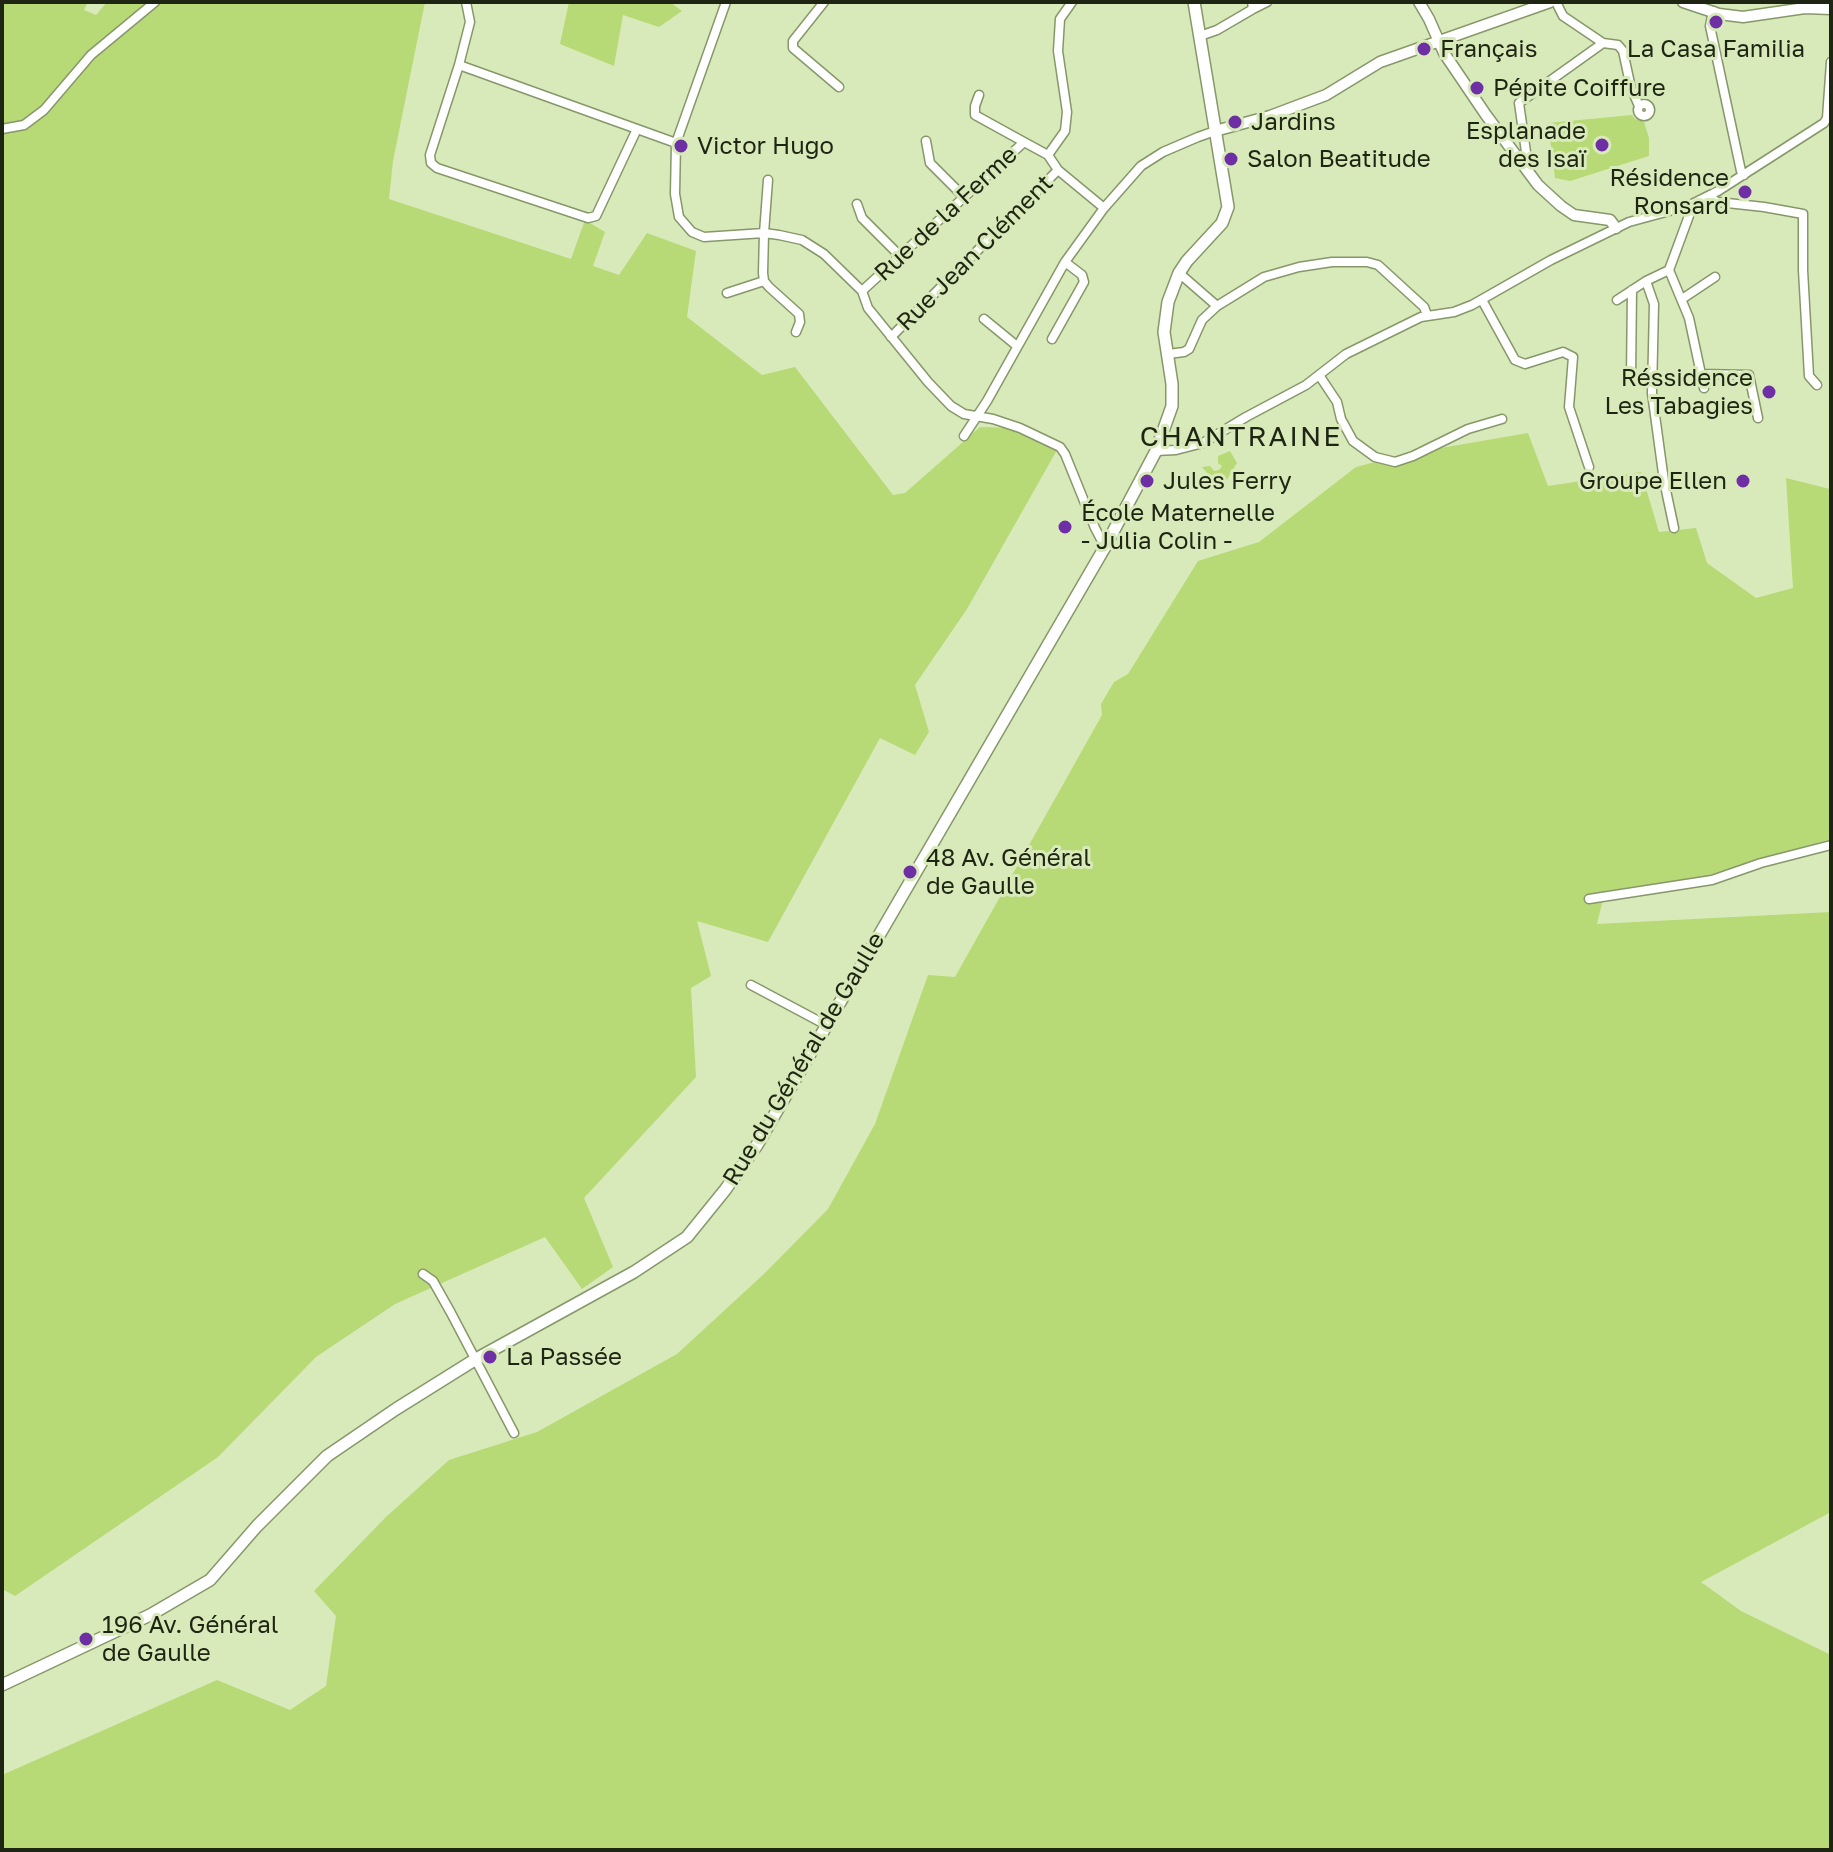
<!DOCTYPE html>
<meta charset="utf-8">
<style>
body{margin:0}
#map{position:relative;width:1833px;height:1852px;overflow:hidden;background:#d8eaba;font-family:"Golos Text",sans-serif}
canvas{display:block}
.frame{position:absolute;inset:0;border:4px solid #1e2513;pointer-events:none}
</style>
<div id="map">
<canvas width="1833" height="1852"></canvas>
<div class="frame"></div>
</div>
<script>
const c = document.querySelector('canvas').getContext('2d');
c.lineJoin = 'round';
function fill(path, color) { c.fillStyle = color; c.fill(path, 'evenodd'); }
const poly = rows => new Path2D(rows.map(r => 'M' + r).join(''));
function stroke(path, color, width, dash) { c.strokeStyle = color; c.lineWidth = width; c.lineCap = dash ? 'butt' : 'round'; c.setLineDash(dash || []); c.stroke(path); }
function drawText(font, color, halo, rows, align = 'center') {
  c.font = font + ' "Golos Text",sans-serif'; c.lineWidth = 6; c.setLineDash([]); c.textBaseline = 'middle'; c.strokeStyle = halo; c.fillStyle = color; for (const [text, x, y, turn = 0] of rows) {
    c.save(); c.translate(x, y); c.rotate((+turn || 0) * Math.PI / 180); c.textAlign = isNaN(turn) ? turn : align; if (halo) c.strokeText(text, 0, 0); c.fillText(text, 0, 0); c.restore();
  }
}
const green = poly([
 [2,2,88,2,84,10,96,15,107,2,425,2,393,161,389,199,571,259,585,220,605,232,593,266,619,275,647,233,696,251,687,317,762,375,795,367,893,495,905,493,980,427,1017,428,1057,450,967,609,915,685,929,732,915,755,880,738,768,942,697,921,711,976,691,988,696,1077,584,1198,613,1267,582,1289,545,1237,395,1304,316,1357,218,1457,15,1596,2,1589],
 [569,2,670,2,682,11,659,27,623,15,614,66,560,44],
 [1632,115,1635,119,1644,122,1649,138,1649,156,1570,181,1555,178,1548,123],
 [1528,433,1548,486,1641,472,1659,532,1696,528,1707,563,1756,598,1793,588,1786,478,1830,489,1831,839,1699,878,1605,891,1597,924,1831,912,1831,1512,1701,1582,1741,1611,1831,1655,1831,1850,2,1850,2,1775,217,1680,290,1710,326,1686,336,1616,314,1591,386,1517,449,1460,537,1432,677,1354,765,1273,828,1209,875,1124,928,975,955,977,1102,715,1101,704,1114,682,1128,674,1198,561,1259,542,1356,467,1406,454],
 [1230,451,1237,463,1226,481,1222,491,1202,467,1210,466,1214,471,1219,470,1222,466,1218,463,1218,456]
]);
const minor = poly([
 [466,2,470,22,459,65,430,155,431,163,437,168,588,218,596,216,637,129],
 [726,2,676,143,675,194,679,217,692,232,704,237,764,233,779,235,802,240,824,254,862,291,868,308,928,382,951,406,964,414,993,419,1020,428,1060,447,1065,454,1095,528,1105,547],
 [824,2,793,41,793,48,839,87],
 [1252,2,1253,9,1267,2],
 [1556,2,1563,16,1603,43,1618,45,1623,51,1631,88,1639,106],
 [1713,11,1710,26,1741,171,1744,175],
 [1200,36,1217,30,1253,9],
 [459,65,676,143],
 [979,95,975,106,975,115,1024,142],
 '1638 110a6 6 0 1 1 12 0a6 6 0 1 1-12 0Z',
 [2,129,24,125,44,110,91,55,155,2],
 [926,141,930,163,963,196],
 [1048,155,1065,131,1067,112,1058,51,1060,19,1072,2],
 [1529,173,1519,103,1603,43],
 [768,180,764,233,763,273,764,281,769,287,799,314,800,322,796,332],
 [1710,195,1714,200,1718,202,1764,207,1803,214,1803,270,1809,376,1817,385],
 [857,204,862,218,901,257],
 [1688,206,1690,213,1669,270,1689,318,1704,388],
 [1179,273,1217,306,1264,277,1299,267,1332,262,1367,262,1378,265,1424,307,1427,315],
 [1646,281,1654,304,1652,393,1664,481,1674,528],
 [862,291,1024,142,1048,155,1058,170,1104,208],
 [727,293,764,281],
 [1682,299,1715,277],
 [1482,300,1515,360,1525,364,1563,352,1573,357,1569,407,1589,467],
 [1617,300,1646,281,1669,270],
 [984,319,1017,346],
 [891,337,1058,170],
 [1052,339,1084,282,1082,275,1065,262],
 [1168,354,1184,352,1189,349,1202,320,1217,306],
 [1701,374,1749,375,1758,418],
 [1319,375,1337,402,1341,419,1353,441,1375,457,1395,462,1413,456,1468,429,1502,419],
 [1631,377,1632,290],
 [964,436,987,401,1065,262,1104,208,1141,166,1163,152,1198,137,1215,131],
 [1156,451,1176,450,1203,443,1246,417,1306,385,1346,354,1421,317,1454,312,1472,305,1551,260,1629,222,1688,206,1718,191,1824,123,1827,118,1831,62],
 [1589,899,1712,880,1761,863,1831,845],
 [751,985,828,1026],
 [423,1274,433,1281,451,1313,514,1433]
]);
const tertiary = poly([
 [1419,2,1429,19,1444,53,1486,115,1538,185,1561,206,1574,215,1610,220,1616,228],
 [1683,2,1719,14,1743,17,1805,8,1831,9],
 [1215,131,1270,116,1326,95,1380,62,1550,2]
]);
const secondary = poly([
 [2,1685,150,1615,210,1580,257,1526,327,1456,396,1409,476,1359,634,1272,687,1237,725,1190,757,1145,1105,547,1156,451,1172,406,1172,384,1164,332,1168,302,1179,273,1187,261,1222,223,1228,207,1194,2]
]);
const markers = [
 [1716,22,8,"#6e2fa4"],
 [1424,49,8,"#6e2fa4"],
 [1477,88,8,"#6e2fa4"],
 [1235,122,8,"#6e2fa4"],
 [1602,145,8,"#6e2fa4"],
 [681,146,8,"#6e2fa4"],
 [1231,159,8,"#6e2fa4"],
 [1745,192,8,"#6e2fa4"],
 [1769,392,8,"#6e2fa4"],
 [1147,481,8,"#6e2fa4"],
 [1743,481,8,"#6e2fa4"],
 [1065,527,8,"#6e2fa4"],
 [910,872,8,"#6e2fa4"],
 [490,1357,8,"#6e2fa4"],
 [86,1639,8,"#6e2fa4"]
];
const poiNames = [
 ["Français",1440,49],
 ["La Casa Familia",1716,49,"center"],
 ["Pépite Coiffure",1493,88],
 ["Jardins",1251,122],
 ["Esplanade",1586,131,"right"],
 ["des Isaï",1586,159,"right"],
 ["Victor Hugo",697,146],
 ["Salon Beatitude",1247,159],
 ["Résidence",1729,178,"right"],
 ["Ronsard",1729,206,"right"],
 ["Réssidence",1753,378,"right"],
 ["Les Tabagies",1753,406,"right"],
 ["Jules Ferry",1163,481],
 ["Groupe Ellen",1727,481,"right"],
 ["École Maternelle",1081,513],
 ["- Julia Colin -",1081,541],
 ["48 Av. Général",926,858],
 ["de Gaulle",926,886],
 ["La Passée",506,1357],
 ["196 Av. Général",102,1625],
 ["de Gaulle",102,1653]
];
const streetNames = [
 ["Rue de la Ferme",946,214,-43],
 ["Rue Jean Clément",975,253,-45],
 ["Rue du Général de Gaulle",804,1059,-59]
];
const quarterNames = [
 ["CHANTRAINE",1241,437]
];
fill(green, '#b7d976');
stroke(minor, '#86976a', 11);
stroke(tertiary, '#86976a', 13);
stroke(secondary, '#86976a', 14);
stroke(minor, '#fff', 8);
stroke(tertiary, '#fff', 10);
stroke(secondary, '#fff', 11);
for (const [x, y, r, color] of markers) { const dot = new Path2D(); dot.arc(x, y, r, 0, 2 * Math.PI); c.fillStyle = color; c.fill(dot); stroke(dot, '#d8eaba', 3); }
drawText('24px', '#1e2513', '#d8eaba', poiNames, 'left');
drawText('24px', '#1e2513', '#d8eaba', streetNames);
c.letterSpacing = '2px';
drawText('28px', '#1e2513', '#d8eaba', quarterNames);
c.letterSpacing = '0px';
</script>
